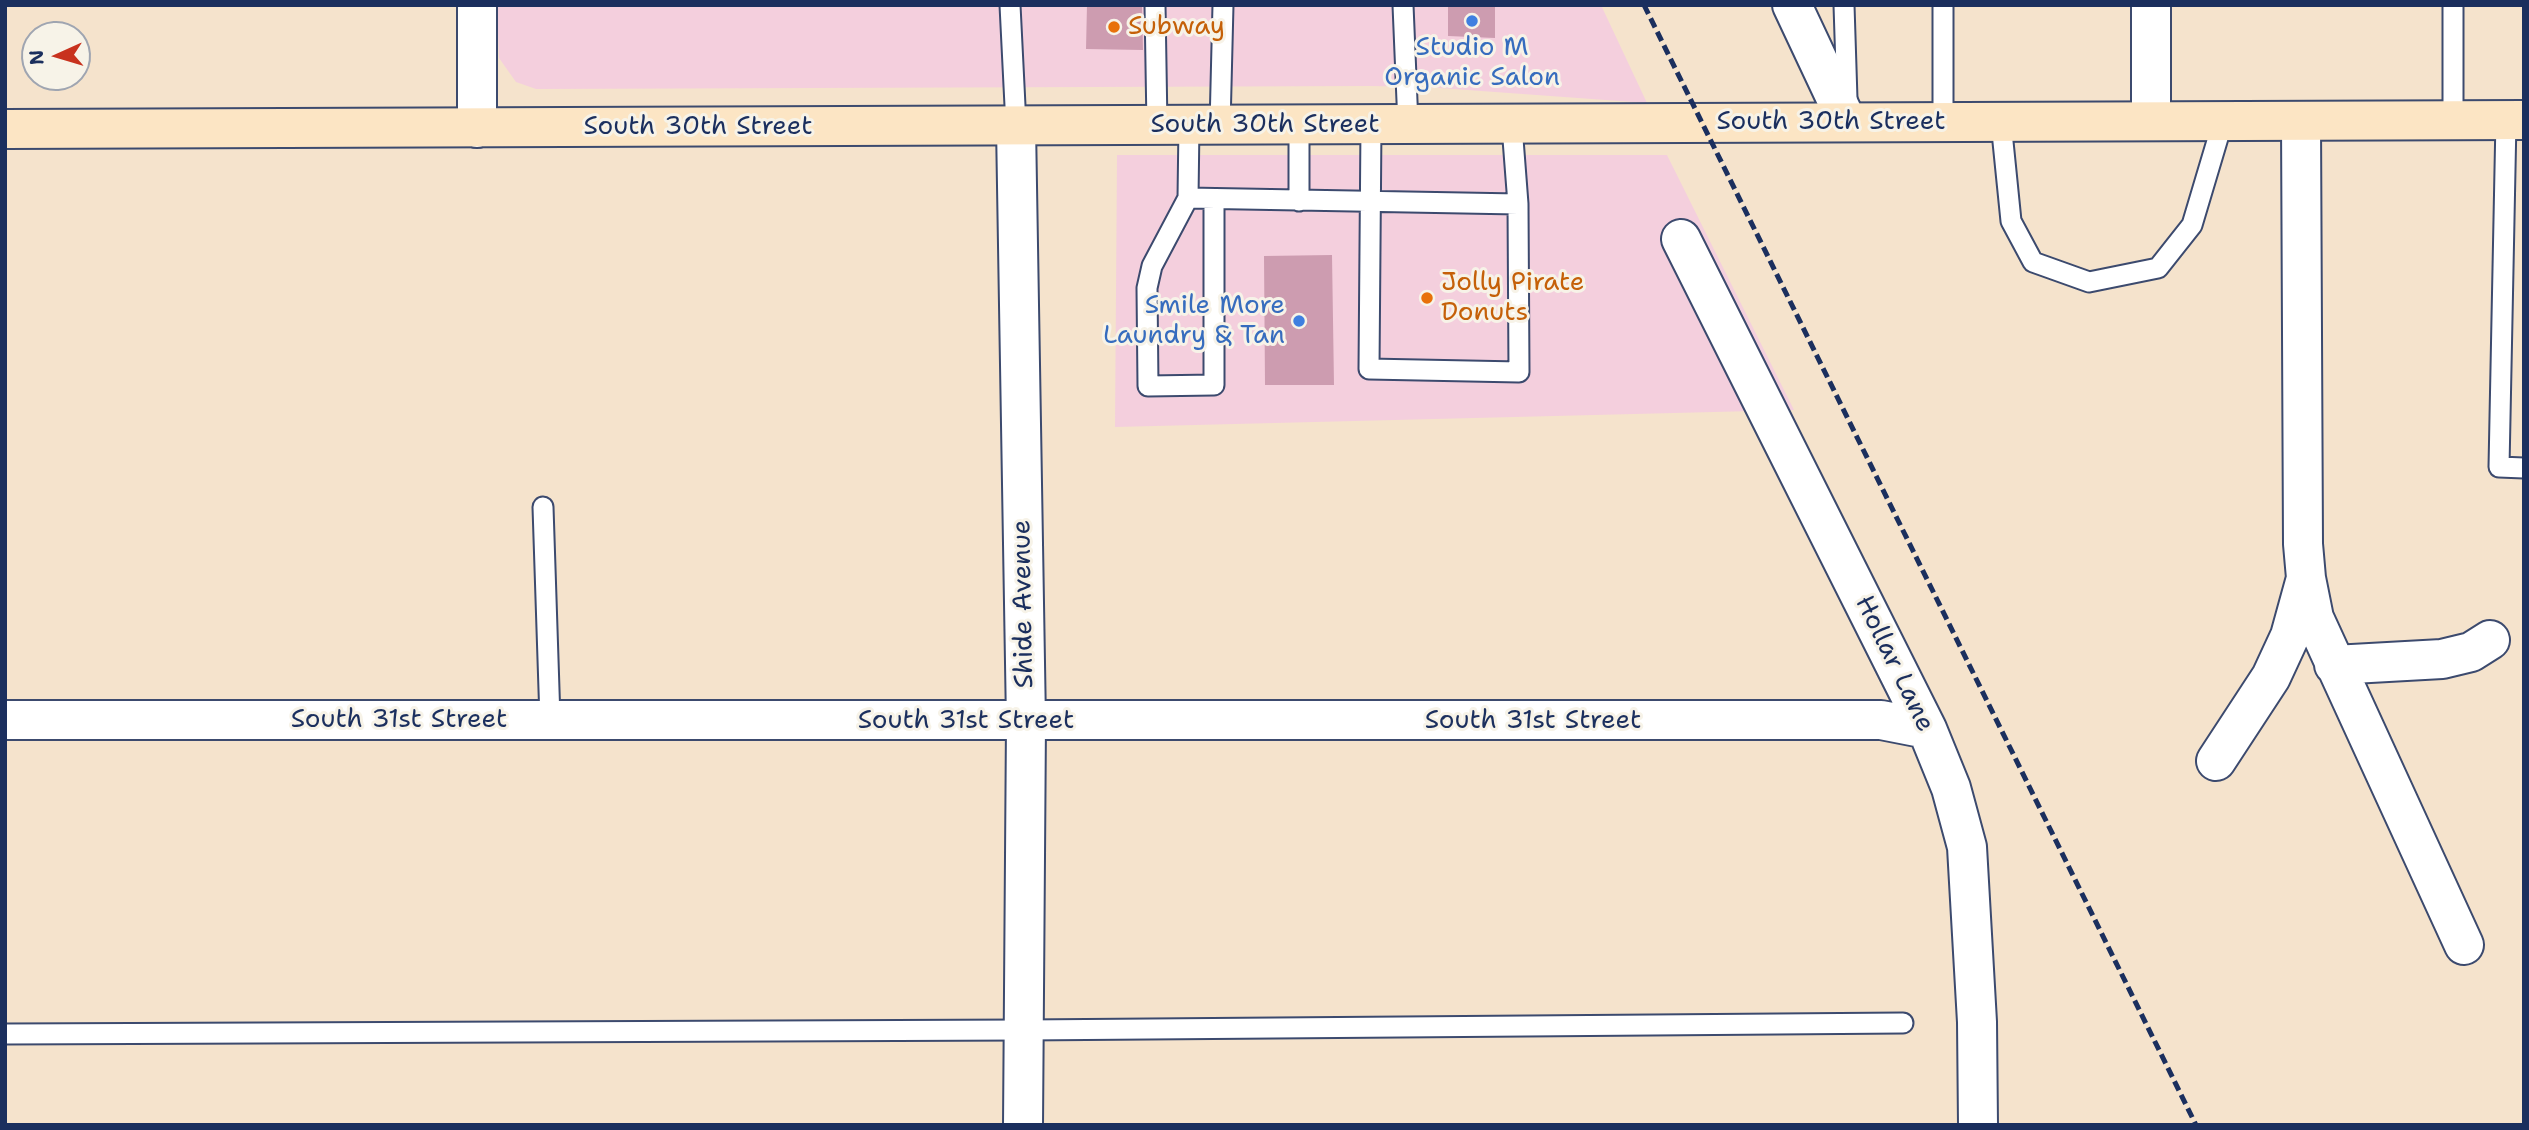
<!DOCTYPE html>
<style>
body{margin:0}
#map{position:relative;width:2529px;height:1130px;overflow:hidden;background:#f5e3cc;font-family:"Shantell Sans",sans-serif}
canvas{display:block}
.frame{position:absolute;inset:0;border:7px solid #1b2f5e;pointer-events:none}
.north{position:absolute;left:21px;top:21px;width:70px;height:70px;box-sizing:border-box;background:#f7f3e8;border:2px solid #9fa5b1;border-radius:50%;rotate:266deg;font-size:19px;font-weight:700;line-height:28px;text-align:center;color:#1b2f5e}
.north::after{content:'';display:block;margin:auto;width:24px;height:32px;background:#c8321e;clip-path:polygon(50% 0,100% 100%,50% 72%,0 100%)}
</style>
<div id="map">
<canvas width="2529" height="1130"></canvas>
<div class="frame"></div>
<div class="north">N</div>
</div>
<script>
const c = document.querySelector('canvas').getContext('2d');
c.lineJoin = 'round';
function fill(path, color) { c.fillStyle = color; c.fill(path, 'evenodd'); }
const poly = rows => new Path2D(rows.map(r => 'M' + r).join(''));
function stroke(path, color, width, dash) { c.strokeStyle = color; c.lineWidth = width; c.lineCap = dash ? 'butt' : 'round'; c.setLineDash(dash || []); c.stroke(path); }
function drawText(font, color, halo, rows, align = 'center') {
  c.font = font + ' "Shantell Sans",sans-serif'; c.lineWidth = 6; c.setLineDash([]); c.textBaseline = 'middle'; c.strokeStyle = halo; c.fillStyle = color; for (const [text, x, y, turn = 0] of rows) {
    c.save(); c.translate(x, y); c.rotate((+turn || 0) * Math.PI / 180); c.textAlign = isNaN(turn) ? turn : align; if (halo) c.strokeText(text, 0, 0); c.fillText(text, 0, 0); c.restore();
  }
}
const built = poly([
 [497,5,1601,5,1647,103,1426,87,1370,86,536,89,516,82,499,58],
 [1117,155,1667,155,1794,410,1115,427]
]);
const building = poly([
 [1087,5,1142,5,1143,50,1086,49],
 [1448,5,1495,5,1495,38,1448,36],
 [1332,255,1334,385,1265,385,1264,256]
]);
const lane = poly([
 [1010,5,1016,126],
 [1155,5,1157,126],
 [1403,5,1408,125],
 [1844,5,1847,99],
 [2453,5,2453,121],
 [2506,120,2499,467,2524,468],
 [1943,122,1943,5],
 [2001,122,2011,221,2033,262,2089,282,2158,268,2192,225,2223,121],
 [1189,125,1188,198,1518,204],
 [1371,125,1369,369,1519,372,1518,204,1512,126],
 [1220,126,1223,5],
 [1188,198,1152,266,1147,288,1148,386,1214,385,1214,200],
 [1299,201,1299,125],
 [543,507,550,720],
 [5,1034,1024,1030,1903,1023]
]);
const street = poly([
 [477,5,477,128],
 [1792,5,1847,122],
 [2151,5,2151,121],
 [1016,126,1026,722,1023,1125],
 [1681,239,1927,729,1951,788,1967,847,1977,1022,1978,1125],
 [2306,578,2314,618,2464,945],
 [2334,665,2442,659,2471,652,2490,640],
 [5,720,1881,720,1927,729],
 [2216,761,2271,677,2290,636,2306,578,2303,544,2301,121]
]);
const secondary = poly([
 [5,129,2524,120]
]);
const rail = poly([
 [1644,5,2196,1125]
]);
const markers = [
 [1472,21,7,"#3f7fe0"],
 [1114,27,7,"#e8710a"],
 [1427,298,7,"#e8710a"],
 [1299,321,7,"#3f7fe0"]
];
const foodNames = [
 ["Subway",1128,27],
 ["Jolly Pirate",1441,283],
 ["Donuts",1441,313]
];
const shopNames = [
 ["Studio M",1472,48],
 ["Organic Salon",1472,78],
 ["Smile More",1285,306,"right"],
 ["Laundry & Tan",1285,336,"right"]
];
const streetNames = [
 ["South 30th Street",1831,122],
 ["South 30th Street",1265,125],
 ["South 30th Street",698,127],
 ["Shide Avenue",1024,604,-91],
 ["Hollar Lane",1894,664,64],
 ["South 31st Street",399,720],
 ["South 31st Street",966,721],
 ["South 31st Street",1533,721]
];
fill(built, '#f4cfdd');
fill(building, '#cd9cb0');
stroke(lane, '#3c4a6e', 23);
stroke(street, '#3c4a6e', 42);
stroke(secondary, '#3c4a6e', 42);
stroke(lane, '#fff', 19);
stroke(street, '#fff', 38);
stroke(secondary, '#fce5c4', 38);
stroke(rail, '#1b2f5e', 5, [10, 5]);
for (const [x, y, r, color] of markers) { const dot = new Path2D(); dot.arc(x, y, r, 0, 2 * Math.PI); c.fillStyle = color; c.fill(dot); stroke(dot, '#f7f3e8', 2.5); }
drawText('26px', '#c56008', '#f7f3e8', foodNames, 'left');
drawText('26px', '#366cbe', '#f7f3e8', shopNames);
drawText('26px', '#1b2f5e', '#f7f3e8', streetNames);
</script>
